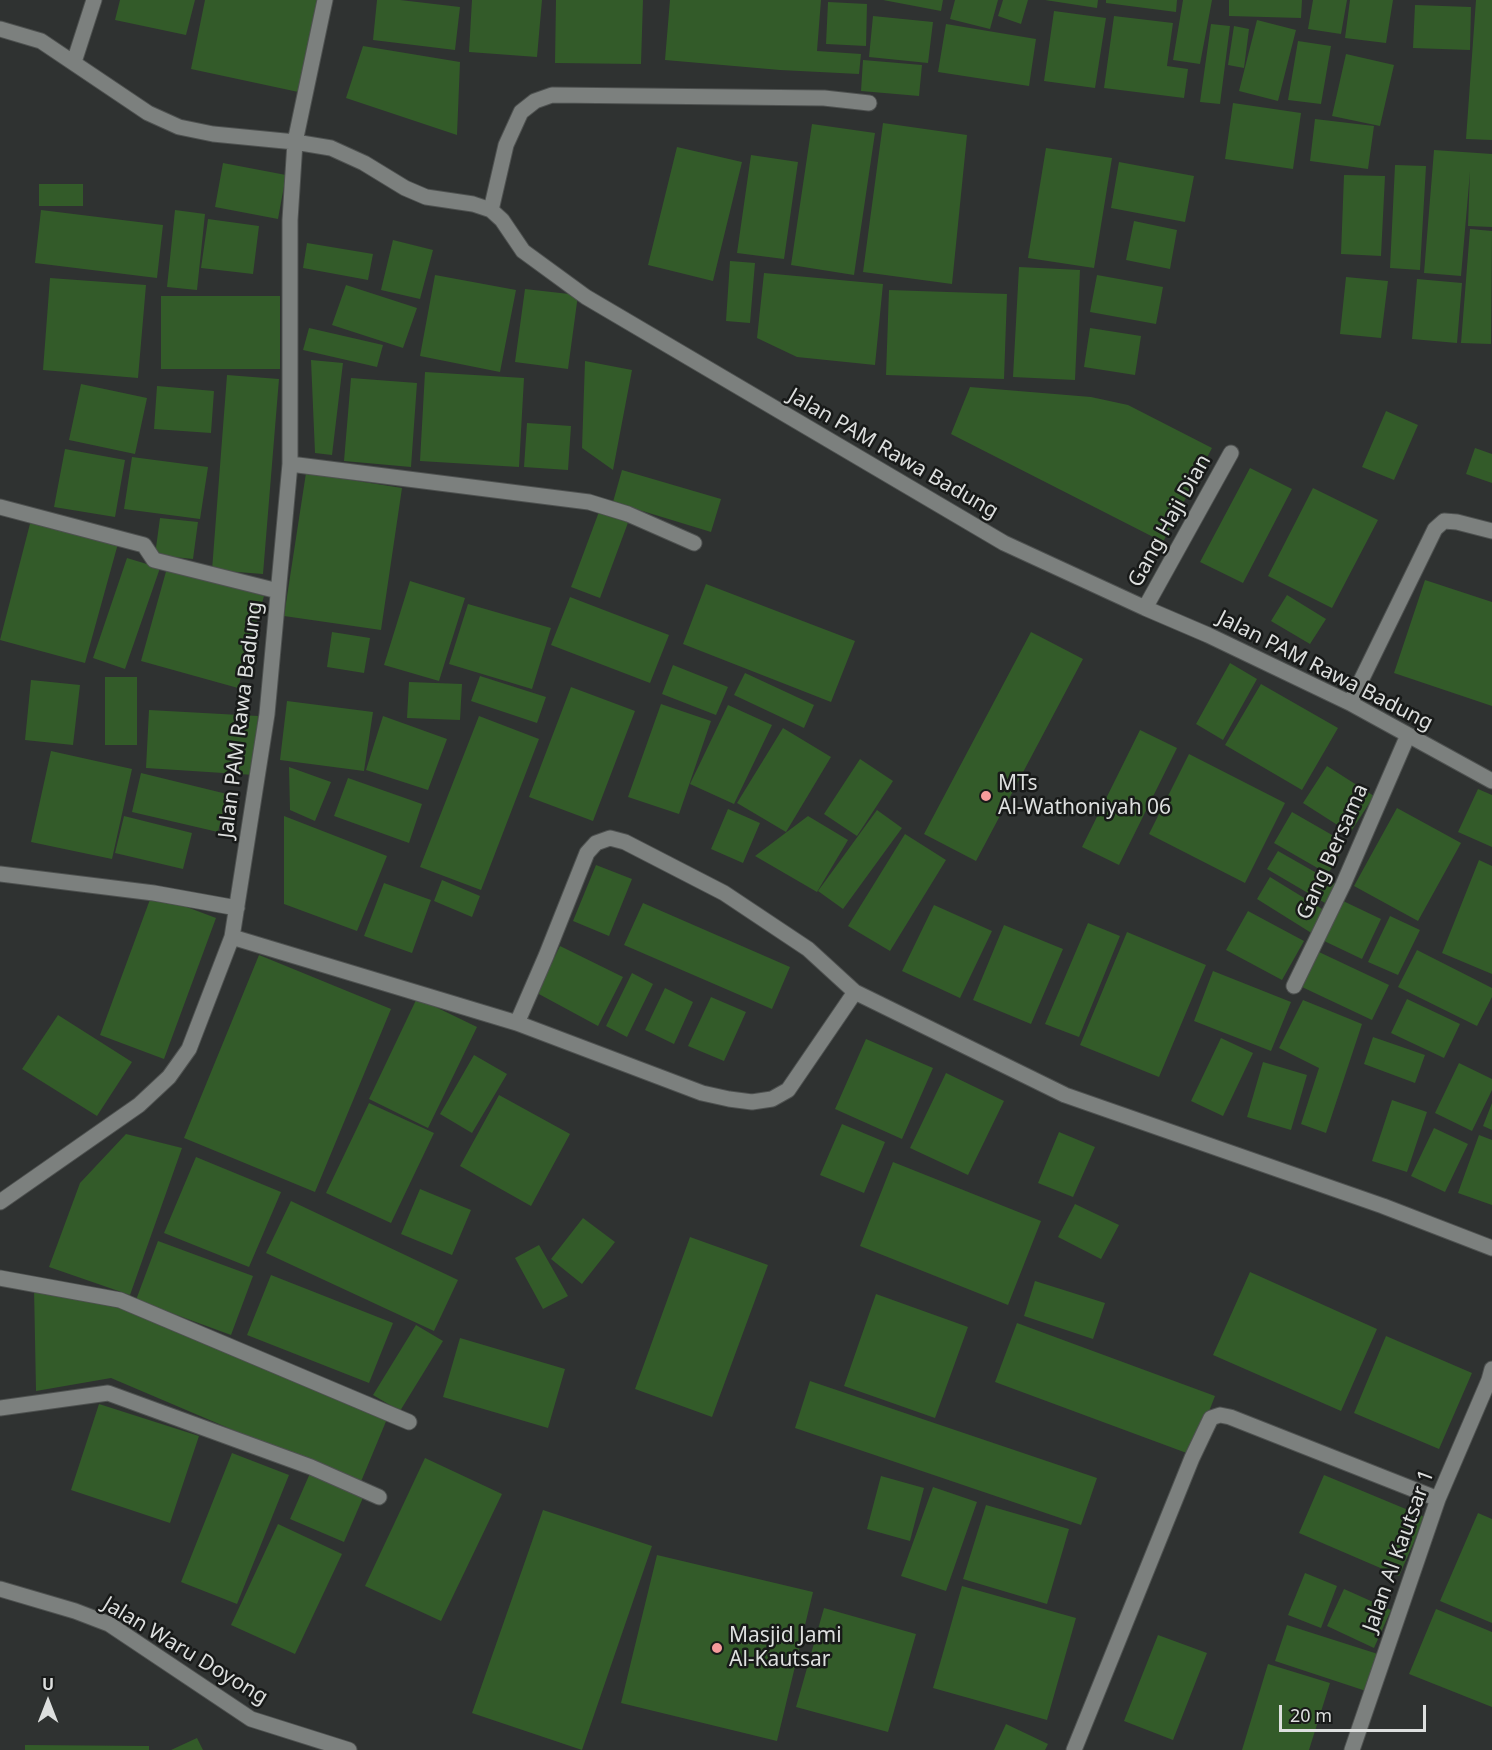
<!DOCTYPE html>
<style>
body{margin:0}
#map{position:relative;width:1492px;height:1750px;overflow:hidden;background:#2f3231;font-family:"Noto Sans",sans-serif}
canvas{display:block}
.north{position:absolute;left:18px;top:1672px;width:60px;height:60px;-webkit-text-stroke:4px #181a19;paint-order:stroke;rotate:0deg;font-size:16px;font-weight:700;line-height:24px;text-align:center;color:#dddfde}
.north::after{content:'';display:block;margin:auto;width:21px;height:27px;background:#dddfde;clip-path:polygon(50% 0,100% 100%,50% 72%,0 100%)}
.scale{position:absolute;left:1279px;top:1705px;width:147px;height:27px;box-sizing:border-box;border:3px solid #dddfde;border-top:0;padding-left:8px;font-size:18px;line-height:21px;white-space:nowrap;color:#dddfde;-webkit-text-stroke:4px #181a19;paint-order:stroke}
</style>
<div id="map">
<canvas width="1492" height="1750"></canvas>
<div class="north">U</div>
<div class="scale">20 m</div>
</div>
<script>
const c = document.querySelector('canvas').getContext('2d');
c.lineJoin = 'round';
function fill(path, color) { c.fillStyle = color; c.fill(path, 'evenodd'); }
const poly = rows => new Path2D(rows.map(r => 'M' + r).join(''));
function stroke(path, color, width, dash) { c.strokeStyle = color; c.lineWidth = width; c.lineCap = dash ? 'butt' : 'round'; c.setLineDash(dash || []); c.stroke(path); }
function drawText(font, color, halo, rows, align = 'center') {
  c.font = font + ' "Noto Sans",sans-serif'; c.lineWidth = 5; c.setLineDash([]); c.textBaseline = 'middle'; c.strokeStyle = halo; c.fillStyle = color; for (const [text, x, y, turn = 0] of rows) {
    c.save(); c.translate(x, y); c.rotate((+turn || 0) * Math.PI / 180); c.textAlign = isNaN(turn) ? turn : align; if (halo) c.strokeText(text, 0, 0); c.fillText(text, 0, 0); c.restore();
  }
}
const building = poly([
 [120,0,195,0,186,35,115,20],
 [205,0,323,0,303,93,191,69],
 [377,0,400,0,460,7,455,50,373,40],
 [472,0,542,0,537,57,469,52],
 [556,0,643,0,641,64,555,63],
 [670,0,821,0,817,51,861,54,859,74,780,70,665,60],
 [883,0,943,0,941,11],
 [955,0,998,0,990,29,950,19],
 [1003,0,1028,0,1021,24,998,16],
 [1045,0,1098,0,1097,8],
 [1106,0,1177,0,1176,12,1106,3],
 [1183,0,1212,0,1200,64,1173,60],
 [1229,0,1302,0,1301,18,1229,16],
 [1313,0,1347,0,1341,34,1308,29],
 [1350,0,1393,0,1386,43,1345,38],
 [1476,0,1492,0,1492,140,1466,139],
 [828,2,867,4,866,46,826,44],
 [1415,5,1471,7,1470,50,1413,48],
 [1054,11,1106,18,1095,88,1044,81],
 [873,16,933,22,928,63,869,57],
 [1114,16,1173,23,1167,66,1188,69,1184,98,1104,88],
 [1257,20,1296,30,1278,101,1239,91],
 [946,24,1036,39,1029,86,938,72],
 [1211,24,1230,26,1220,104,1200,102],
 [1234,26,1249,29,1244,68,1228,65],
 [1298,41,1331,46,1321,104,1288,100],
 [363,46,460,62,457,135,346,98],
 [1346,54,1394,65,1380,126,1332,116],
 [863,60,922,65,919,96,861,91],
 [1233,103,1301,113,1293,169,1225,159],
 [1315,119,1374,126,1368,169,1310,161],
 [883,123,967,135,952,284,863,272],
 [812,124,875,133,854,275,791,265],
 [677,147,742,162,713,281,648,265],
 [1046,148,1112,158,1094,268,1028,258],
 [1434,150,1492,154,1492,227,1468,226,1470,172,1461,276,1424,273],
 [751,155,798,162,784,259,737,253],
 [1119,162,1194,176,1185,222,1111,208],
 [223,163,286,175,278,219,215,207],
 [1395,165,1426,166,1420,270,1390,268],
 [1344,175,1385,176,1381,256,1341,254],
 [39,184,83,184,83,206,39,206],
 [41,210,163,225,157,278,35,263],
 [175,210,205,214,197,290,167,287],
 [208,219,259,226,253,274,201,268],
 [1134,221,1177,230,1170,269,1126,260],
 [1470,229,1492,231,1491,344,1461,343],
 [393,240,433,250,420,299,381,290],
 [307,243,373,254,368,280,303,268],
 [730,261,755,263,750,323,726,321],
 [1019,267,1080,270,1075,380,1013,377],
 [764,273,883,284,875,365,797,357,757,338],
 [435,275,516,290,500,372,420,356],
 [1097,275,1163,287,1156,324,1090,312],
 [1346,277,1388,281,1381,338,1340,334],
 [50,278,146,285,138,378,43,370],
 [1417,279,1462,283,1457,343,1412,339],
 [346,285,417,308,403,348,332,325],
 [525,289,578,295,568,369,515,362],
 [889,290,1007,294,1004,379,886,375],
 [161,296,280,296,280,369,161,369],
 [309,328,383,345,377,367,303,350],
 [1090,328,1141,336,1135,375,1084,367],
 [311,360,343,363,332,455,315,453],
 [585,361,632,370,613,470,582,448],
 [425,372,524,378,519,467,420,461],
 [227,375,279,379,263,574,212,570],
 [351,378,417,383,411,467,344,461],
 [81,384,147,398,135,454,69,440],
 [157,386,214,391,211,433,154,429],
 [970,387,1091,397,1128,405,1212,448,1163,542,951,434],
 [1386,411,1418,425,1394,480,1362,467],
 [527,423,571,426,568,470,524,467],
 [1475,448,1492,454,1492,483,1466,474],
 [65,449,125,460,115,517,54,507],
 [132,457,208,467,200,519,124,509],
 [1250,468,1292,489,1243,583,1200,562],
 [622,470,721,499,711,532,613,502],
 [306,473,402,488,381,630,284,616],
 [1313,488,1378,520,1332,608,1268,576],
 [600,509,629,520,600,598,571,587],
 [32,516,119,540,85,663,0,640],
 [160,518,198,522,193,559,155,555],
 [127,558,160,568,125,669,93,658],
 [167,568,264,596,238,688,141,661],
 [1425,580,1492,602,1492,706,1394,673],
 [410,581,465,598,439,681,384,665],
 [706,584,855,641,831,702,683,644],
 [1287,595,1326,619,1310,644,1271,621],
 [570,597,669,635,650,683,551,645],
 [468,604,551,628,532,689,449,664],
 [332,632,370,638,364,673,327,667],
 [1031,632,1083,659,976,861,924,834],
 [1230,663,1257,679,1223,740,1196,724],
 [673,665,728,687,716,715,662,694],
 [745,673,814,705,804,728,734,695],
 [480,676,546,697,537,723,471,701],
 [105,677,137,677,137,745,105,745],
 [31,680,80,685,73,745,25,740],
 [409,682,462,684,460,720,407,718],
 [1261,684,1338,728,1302,790,1225,745],
 [571,687,635,711,593,821,529,797],
 [287,701,373,712,364,771,280,760],
 [661,704,711,721,679,814,628,797],
 [728,705,772,725,734,804,690,784],
 [149,710,258,716,254,775,146,768],
 [383,716,447,739,428,790,366,770],
 [479,716,539,739,481,890,420,867],
 [783,728,831,757,786,832,737,803],
 [1140,730,1177,748,1119,865,1082,847],
 [51,751,132,769,112,859,31,842],
 [1189,754,1285,803,1245,883,1149,834],
 [860,759,893,781,857,836,824,814],
 [1327,766,1374,796,1350,833,1303,803],
 [289,767,331,782,315,821,290,810],
 [141,773,227,794,218,832,132,812],
 [348,778,422,804,409,843,334,816],
 [1478,789,1492,795,1492,847,1458,832],
 [1397,808,1461,843,1418,921,1354,886],
 [728,809,760,823,743,863,711,849],
 [877,810,902,828,843,909,818,891],
 [1292,812,1346,843,1328,874,1274,843],
 [124,816,192,833,183,869,115,853],
 [284,816,387,856,357,931,284,904],
 [808,816,848,840,817,892,755,856],
 [905,834,946,860,890,951,848,926],
 [1278,851,1336,884,1325,903,1267,869],
 [1479,860,1492,866,1492,974,1442,953],
 [596,865,632,879,609,936,573,921],
 [1270,877,1327,912,1313,934,1257,899],
 [442,880,480,896,472,917,434,901],
 [384,883,431,900,412,953,364,936],
 [152,894,216,918,164,1059,100,1035],
 [1341,900,1381,919,1362,959,1322,940],
 [643,903,790,967,772,1009,624,945],
 [934,905,992,931,960,998,902,971],
 [1248,911,1304,941,1282,980,1226,950],
 [1390,916,1420,930,1398,975,1368,962],
 [1088,923,1120,936,1079,1037,1045,1024],
 [1004,925,1063,949,1031,1024,973,1000],
 [1127,932,1206,965,1159,1077,1080,1045],
 [560,946,623,977,598,1026,537,993],
 [1417,950,1492,988,1492,997,1477,1026,1398,987],
 [1319,952,1389,985,1372,1020,1302,987],
 [259,955,391,1009,315,1192,184,1138],
 [1213,971,1291,1002,1271,1051,1194,1021],
 [632,973,653,984,627,1037,606,1026],
 [665,988,693,1002,674,1044,645,1030],
 [711,997,746,1012,724,1061,688,1046],
 [417,998,477,1027,428,1128,369,1099],
 [1407,999,1460,1024,1444,1058,1391,1033],
 [1303,1000,1362,1024,1326,1133,1301,1124,1319,1068,1279,1048],
 [58,1015,132,1062,97,1116,22,1069],
 [1373,1037,1425,1055,1415,1083,1364,1064],
 [1221,1038,1253,1053,1223,1116,1191,1101],
 [866,1039,933,1068,902,1139,835,1109],
 [474,1055,507,1074,472,1133,440,1114],
 [1263,1062,1307,1075,1291,1130,1247,1117],
 [1459,1063,1492,1079,1492,1090,1472,1131,1435,1113],
 [946,1073,1004,1101,968,1175,910,1148],
 [499,1095,570,1134,531,1206,460,1166],
 [1392,1100,1427,1112,1407,1172,1372,1161],
 [369,1103,434,1133,391,1223,326,1193],
 [1492,1103,1492,1130,1483,1126],
 [842,1124,885,1142,864,1193,820,1175],
 [1434,1128,1468,1144,1445,1192,1411,1176],
 [1059,1132,1095,1147,1073,1197,1038,1183],
 [126,1134,182,1148,130,1295,49,1267,80,1183],
 [1479,1135,1492,1140,1492,1205,1458,1193],
 [196,1157,281,1192,249,1267,164,1233],
 [893,1162,1041,1221,1008,1305,860,1246],
 [420,1189,471,1210,452,1255,401,1234],
 [291,1201,458,1280,434,1331,266,1253],
 [1075,1204,1119,1225,1101,1259,1058,1237],
 [583,1218,615,1242,582,1284,551,1259],
 [690,1237,768,1265,712,1417,635,1389],
 [158,1241,253,1276,231,1335,136,1300],
 [539,1245,568,1296,543,1309,515,1258],
 [1250,1272,1377,1329,1341,1411,1213,1355],
 [271,1275,393,1323,369,1383,247,1335],
 [1035,1281,1105,1303,1093,1339,1024,1316],
 [34,1288,139,1313,387,1419,360,1484,111,1378,36,1391],
 [876,1294,968,1327,935,1418,844,1386],
 [1017,1323,1215,1396,1192,1455,995,1382],
 [416,1325,443,1341,400,1411,373,1395],
 [1386,1336,1472,1373,1439,1449,1354,1413],
 [460,1338,565,1369,548,1428,443,1397],
 [810,1381,1097,1478,1081,1525,795,1428],
 [99,1404,199,1436,170,1523,71,1490],
 [232,1453,289,1475,237,1604,181,1582],
 [425,1458,502,1494,441,1621,365,1586],
 [311,1471,365,1493,344,1542,290,1519],
 [1324,1475,1425,1517,1399,1576,1299,1533],
 [881,1476,924,1488,910,1541,867,1529],
 [933,1487,977,1502,946,1591,901,1576],
 [986,1505,1069,1529,1047,1604,963,1579],
 [543,1510,652,1546,582,1750,472,1713],
 [1478,1513,1492,1519,1492,1623,1440,1601],
 [278,1524,342,1554,295,1654,231,1625],
 [657,1555,813,1592,777,1741,621,1703],
 [1305,1573,1337,1586,1321,1628,1288,1615],
 [962,1586,1076,1618,1047,1720,933,1688],
 [1344,1589,1391,1610,1374,1648,1327,1626],
 [824,1608,916,1634,888,1732,796,1707],
 [1436,1609,1492,1632,1492,1707,1409,1674],
 [1287,1625,1381,1655,1369,1692,1275,1661],
 [1158,1635,1207,1653,1173,1740,1124,1721],
 [1268,1664,1330,1683,1309,1750,1242,1750],
 [1006,1724,1048,1744,1045,1750,994,1750],
 [197,1738,203,1750,171,1750],
 [25,1745,149,1746,149,1750,25,1750]
]);
const minor = poly([
 [0,29,41,41,148,113,179,127,213,134,295,142,331,148,364,163,405,188,426,197,473,204,491,210,502,220,523,251,586,297,1004,543,1145,608,1208,635,1350,703,1492,781],
 [74,62,94,0],
 [491,210,506,145,521,112,535,101,552,95,824,98,869,103],
 [290,464,589,502,628,514,694,543],
 [0,507,144,545,154,560,278,591],
 [1145,608,1231,453],
 [1350,703,1435,529,1444,521,1457,522,1492,531],
 [0,874,154,893,237,908],
 [232,937,517,1023,702,1093,729,1099,752,1102,772,1099,788,1090,855,992],
 [1294,986,1343,885,1408,735],
 [517,1023,546,956,587,853,596,843,610,838,625,842,724,893,808,949,855,992,1065,1095,1383,1206,1492,1248],
 [0,1202,139,1105,169,1077,189,1049,232,937,267,714,290,464,290,220,295,142,325,0],
 [0,1278,120,1300,409,1422],
 [0,1408,108,1393,311,1467,379,1497],
 [0,1589,75,1611,109,1624,251,1719,349,1750],
 [1074,1750,1192,1458,1211,1418,1220,1415,1230,1417,1438,1499],
 [1352,1750,1438,1499,1489,1380,1492,1369]
]);
const markers = [
 [986,796,6,"#f59b9b"],
 [717,1648,6,"#f59b9b"]
];
const streetNames = [
 ["Jalan PAM Rawa Badung",893,454,30],
 ["Gang Haji Dian",1170,521,-61],
 ["Jalan PAM Rawa Badung",1325,671,27],
 ["Jalan PAM Rawa Badung",241,720,-83],
 ["Gang Bersama",1333,852,-66],
 ["Jalan Al Kautsar 1",1399,1551,-70],
 ["Jalan Waru Doyong",185,1651,31]
];
const poiNames = [
 ["MTs",998,784],
 ["Al-Wathoniyah 06",998,808],
 ["Masjid Jami",729,1636],
 ["Al-Kautsar",729,1660]
];
fill(building, '#335b29');
stroke(minor, '#4e5150', 17);
stroke(minor, '#7c807e', 15);
for (const [x, y, r, color] of markers) { const dot = new Path2D(); dot.arc(x, y, r, 0, 2 * Math.PI); c.fillStyle = color; c.fill(dot); stroke(dot, '#181a19', 2); }
drawText('21px', '#dddfde', '#181a19', streetNames);
drawText('21px', '#dddfde', '#181a19', poiNames, 'left');
</script>
